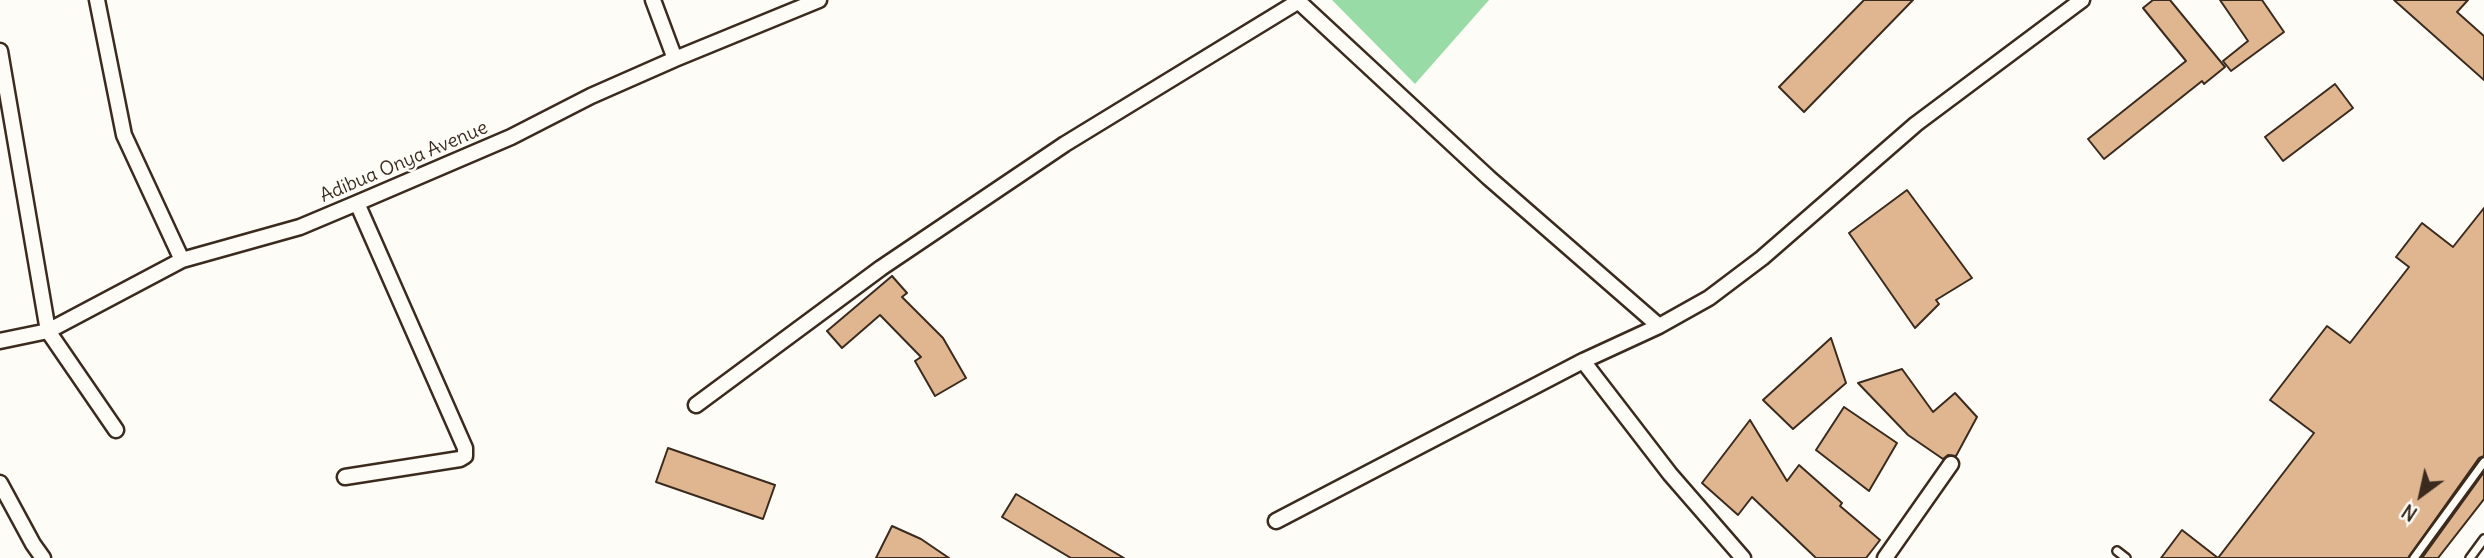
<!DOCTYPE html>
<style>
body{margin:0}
#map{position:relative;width:2484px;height:558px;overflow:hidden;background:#fdfcf7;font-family:Delius,sans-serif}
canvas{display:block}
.north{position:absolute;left:2386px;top:460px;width:70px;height:70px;-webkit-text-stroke:5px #fdfcf7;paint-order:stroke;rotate:213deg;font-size:19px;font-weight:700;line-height:28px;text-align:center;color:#3b2a1e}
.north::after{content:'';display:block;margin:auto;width:24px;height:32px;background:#3b2a1e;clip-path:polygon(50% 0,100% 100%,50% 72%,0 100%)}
</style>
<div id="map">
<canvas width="2484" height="558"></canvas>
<div class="north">N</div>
</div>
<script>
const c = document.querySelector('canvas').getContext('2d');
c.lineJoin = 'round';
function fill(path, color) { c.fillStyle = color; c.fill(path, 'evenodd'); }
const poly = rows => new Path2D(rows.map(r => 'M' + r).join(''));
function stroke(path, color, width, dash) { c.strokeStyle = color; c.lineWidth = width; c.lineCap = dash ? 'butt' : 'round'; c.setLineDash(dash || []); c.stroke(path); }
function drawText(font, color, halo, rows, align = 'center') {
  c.font = font + ' Delius,sans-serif'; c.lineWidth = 5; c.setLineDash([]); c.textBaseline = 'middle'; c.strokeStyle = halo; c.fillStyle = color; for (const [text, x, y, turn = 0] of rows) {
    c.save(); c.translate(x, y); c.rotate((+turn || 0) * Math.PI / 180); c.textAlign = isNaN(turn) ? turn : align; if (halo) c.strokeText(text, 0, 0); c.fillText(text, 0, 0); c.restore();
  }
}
const green = poly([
 [1332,0,1489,0,1415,84]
]);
const building = poly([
 [1864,0,1913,0,1804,112,1779,87,1864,0],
 [2153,0,2170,0,2225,67,2204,84,2202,81,2104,159,2088,139,2186,61,2143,8,2153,0],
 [2220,0,2262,0,2284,32,2231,71,2223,61,2248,41,2220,0],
 [2394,0,2468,0,2457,12,2484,36,2484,80,2394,0],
 [2335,84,2353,108,2283,161,2265,137,2335,84],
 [1907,190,1972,278,1936,300,1939,304,1915,328,1849,233,1907,190],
 [2484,208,2484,456,2479,458,2408,558,2161,558,2182,530,2218,558,2314,433,2270,400,2327,326,2350,343,2409,267,2396,257,2422,223,2453,247,2484,208],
 [892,276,907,293,902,297,943,338,966,378,935,396,915,361,921,357,880,315,842,348,827,331,892,276],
 [1831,338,1846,383,1793,429,1763,400,1831,338],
 [1902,369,1933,412,1955,393,1977,417,1956,456,1948,455,1943,459,1908,435,1858,383,1902,369],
 [1844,407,1897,443,1869,491,1816,450,1844,407],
 [1750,420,1787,481,1799,465,1842,503,1840,506,1880,540,1866,558,1816,558,1752,497,1738,515,1702,483,1750,420],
 [668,448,775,485,763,519,656,482,668,448],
 [2484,472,2484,499,2438,558,2422,558,2484,472],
 [1016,494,1124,558,1071,558,1002,517,1016,494],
 [892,526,921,539,949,558,876,558,892,526]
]);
const lane = poly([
 [2117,551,2126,558],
 [2414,558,2484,462],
 [2470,558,2484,539]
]);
const street = poly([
 [97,0,124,135,182,260],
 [653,0,675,59],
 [1297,0,1489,178,1659,326],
 [0,51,48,331,116,430],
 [0,341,48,331,182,260,300,227,357,203,511,137,591,96,675,59,819,0],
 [1583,361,1670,474,1743,558],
 [696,405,881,268,1065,144,1299,1],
 [345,477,460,459,465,456,465,448,357,203],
 [0,483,33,544,43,558],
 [1276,521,1583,361,1659,326,1709,298,1762,258,1916,124,2082,0],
 [1885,558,1951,464]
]);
const streetNames = [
 ["Adibua Onya Avenue",404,162,-23]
];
fill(green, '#98dba7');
fill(building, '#e0b691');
stroke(building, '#3b2a1e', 2);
stroke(lane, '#3b2a1e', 12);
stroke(street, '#3b2a1e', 19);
stroke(lane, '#fdfcf7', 7);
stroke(street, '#fdfcf7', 14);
drawText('19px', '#3b2a1e', '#fdfcf7', streetNames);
</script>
